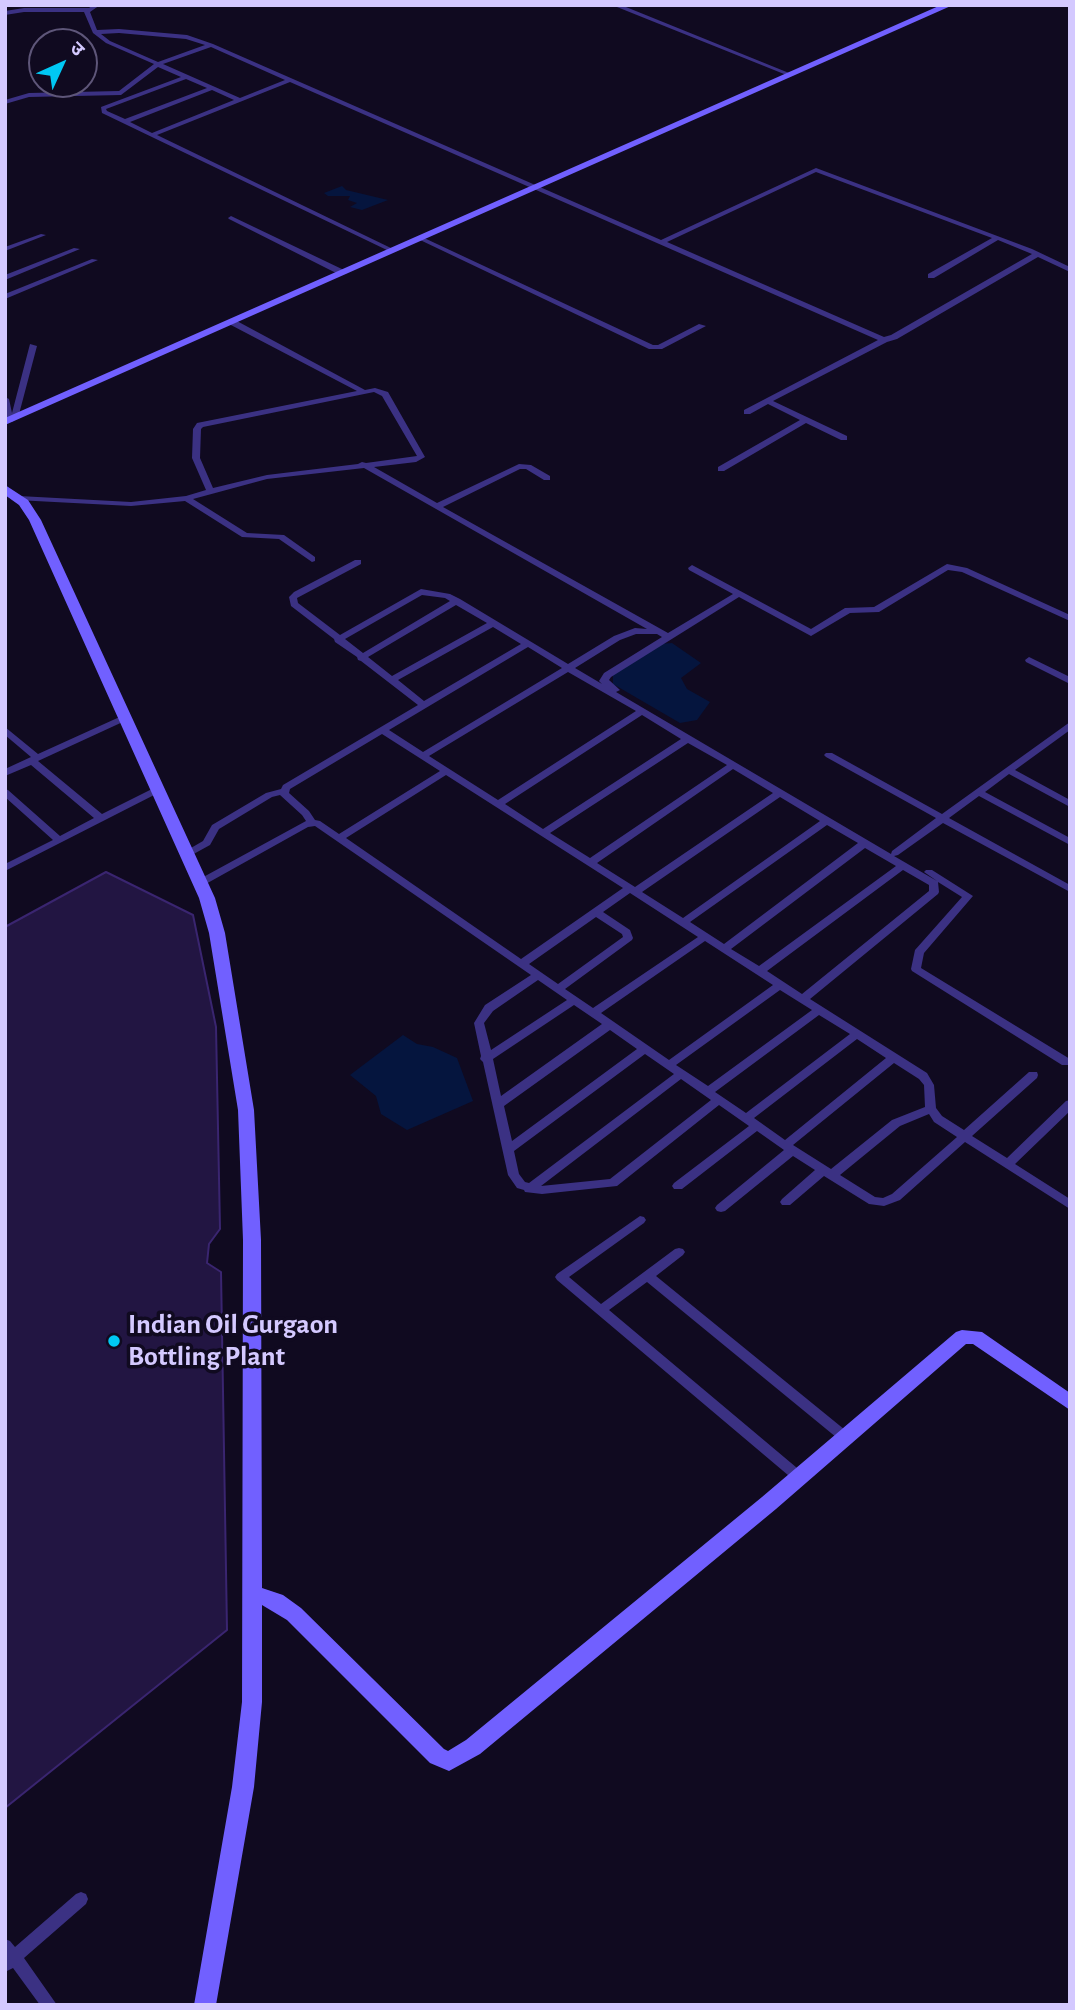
<!DOCTYPE html>
<meta charset="utf-8">
<style>
body{margin:0}
#map{position:relative;width:1075px;height:2010px;overflow:hidden;background:#100a20;font-family:"Alegreya Sans","Noto Sans Devanagari",sans-serif}
canvas{display:block}
.frame{position:absolute;inset:0;border:7px solid #d4c9ff;pointer-events:none}
.north{position:absolute;left:28px;top:28px;width:70px;height:70px;box-sizing:border-box;background:#100a20;border:2px solid #5e5679;border-radius:50%;rotate:45deg;font-size:19px;font-weight:700;line-height:28px;text-align:center;color:#d4c9ff}
.north::after{content:'';display:block;margin:auto;width:24px;height:32px;background:#00c8f4;clip-path:polygon(50% 0,100% 100%,50% 72%,0 100%)}
</style>
<div id="map">
<canvas width="1075" height="2010"></canvas>
<div class="frame"></div>
<div class="north">उ</div>
</div>
<script>
const c = document.querySelector('canvas').getContext('2d');
c.lineJoin = 'round';
function fill(path, color) { c.fillStyle = color; c.fill(path, 'evenodd'); }
const poly = rows => new Path2D(rows.map(r => 'M' + r).join(''));
function stroke(path, color, width, dash) { c.strokeStyle = color; c.lineWidth = width; c.lineCap = dash ? 'butt' : 'round'; c.setLineDash(dash || []); c.stroke(path); }
function drawText(font, color, halo, rows, align = 'center') {
  c.font = font + ' "Alegreya Sans",sans-serif'; c.lineWidth = 7; c.setLineDash([]); c.textBaseline = 'middle'; c.strokeStyle = halo; c.fillStyle = color; for (const [text, x, y, turn = 0] of rows) {
    c.save(); c.translate(x, y); c.rotate((+turn || 0) * Math.PI / 180); c.textAlign = isNaN(turn) ? turn : align; if (halo) c.strokeText(text, 0, 0); c.fillText(text, 0, 0); c.restore();
  }
}
const water = poly([
 [342,186,346,190,388,200,362,210,350,207,357,203,348,200,350,196,328,196,324,193],
 [672,643,701,663,681,678,687,689,710,702,697,720,680,723,613,684,613,672,658,644],
 [403,1035,417,1044,433,1047,457,1058,473,1101,407,1130,381,1114,376,1096,350,1075]
]);
const building = poly([
 [106,872,193,915,216,1027,220,1229,209,1244,207,1263,221,1272,227,1630,5,1808,5,927,106,872]
]);
const street = poly([
 [93,5,100,5,90,12,97,30,119,29,187,35,213,44,661,240,816,168,1032,249,1070,267,1070,272,1038,257,897,339,887,342,773,401,847,436,847,440,841,440,806,423,724,471,718,471,718,467,800,420,768,404,750,414,744,414,744,410,878,340,290,82,157,135,395,250,395,252,391,252,102,113,101,107,181,77,158,67,121,95,29,97,5,104,5,100,29,93,119,91,154,64,106,43,93,33,84,12,24,12,5,15,5,11,24,8,89,8,93,5],
 [119,33,186,39,205,45,158,62,110,41,101,34,119,33],
 [211,47,285,80,240,98,163,64,211,47],
 [186,79,207,88,125,119,107,111,106,109,186,79],
 [212,90,234,100,152,133,130,122,212,90],
 [816,172,992,238,928,274,928,278,934,278,998,240,1032,254,891,335,884,337,667,242,816,172],
 [142,5,170,5,167,7,145,7,142,5],
 [612,5,621,5,794,75,789,76,612,5],
 [231,216,346,271,347,273,340,275,229,219,228,218,231,216],
 [41,234,46,235,5,251,5,247,41,234],
 [418,237,422,237,653,345,658,345,699,324,706,326,662,349,649,349,418,239,418,237],
 [74,248,80,249,5,280,5,275,74,248],
 [92,259,98,260,5,299,5,294,92,259],
 [229,320,235,320,365,390,375,388,388,392,425,457,416,462,374,467,437,503,519,464,531,465,550,476,550,480,544,480,526,469,520,469,443,507,668,633,733,594,689,570,688,568,692,565,811,629,845,608,874,607,947,564,967,568,1070,615,1070,621,962,572,948,570,879,612,850,613,811,636,739,597,611,677,609,680,620,690,616,692,891,854,892,851,936,818,826,757,824,755,826,753,832,753,942,814,1070,722,1070,730,1015,770,1070,800,1070,807,1009,774,985,792,1070,838,1070,845,979,796,949,818,1070,885,1070,892,943,823,898,855,894,856,937,881,924,872,926,870,932,870,973,896,924,953,921,968,1070,1059,1070,1065,1062,1065,912,971,911,969,915,950,962,897,938,882,939,892,938,894,810,999,927,1073,934,1085,936,1108,942,1116,964,1130,1029,1072,1037,1072,1038,1075,1037,1078,972,1136,1007,1158,1066,1101,1070,1100,1070,1111,1015,1164,1070,1199,1070,1209,965,1142,900,1200,884,1206,869,1204,824,1176,790,1205,782,1205,780,1202,782,1199,815,1170,793,1156,725,1211,721,1212,717,1211,715,1208,717,1205,784,1150,757,1131,682,1189,674,1189,672,1186,674,1183,749,1126,719,1105,617,1186,542,1194,525,1192,524,1190,517,1188,508,1175,483,1062,480,1059,481,1056,474,1023,485,1005,531,975,315,826,308,827,204,885,196,885,195,883,196,881,306,821,302,815,280,795,272,797,219,829,210,845,190,856,184,856,182,854,184,852,203,841,212,825,266,793,281,789,283,785,418,705,361,661,358,660,357,657,335,642,334,639,291,606,289,597,294,592,355,560,361,560,361,564,297,598,298,603,340,635,421,589,450,594,460,599,568,664,614,636,635,628,647,629,364,468,267,479,193,499,247,533,284,535,315,557,315,561,312,562,279,539,242,537,185,501,131,506,16,500,16,496,19,496,131,502,186,496,206,490,192,458,193,429,197,423,357,391,229,324,229,320],
 [374,392,382,396,417,456,366,463,362,462,358,464,267,475,213,488,200,458,201,429,203,427,374,392],
 [422,595,445,598,450,601,363,653,345,639,422,595],
 [456,605,487,623,392,676,368,657,456,605],
 [493,627,521,644,424,701,398,680,493,627],
 [636,634,657,634,662,637,604,673,599,681,602,684,575,668,620,640,636,634],
 [528,647,562,668,423,752,389,730,528,647],
 [568,672,636,711,498,800,429,756,568,672],
 [642,715,681,739,543,829,505,804,642,715],
 [382,734,440,771,339,834,320,821,315,820,309,811,289,793,290,789,382,734],
 [688,743,727,765,590,858,550,833,688,743],
 [733,769,773,793,635,887,597,863,733,769],
 [446,775,623,888,521,959,346,838,446,775],
 [780,797,820,821,683,918,642,892,780,797],
 [827,825,858,843,724,944,690,922,827,825],
 [865,848,896,866,759,966,731,949,865,848],
 [903,870,929,885,929,891,802,994,767,971,903,870],
 [630,893,698,937,593,1008,565,989,632,940,633,938,630,930,603,912,630,893],
 [596,917,622,934,623,937,558,984,529,964,596,917],
 [705,941,773,985,669,1060,601,1013,705,941],
 [538,980,567,1000,491,1050,484,1023,493,1011,538,980],
 [780,990,812,1010,708,1086,676,1065,780,990],
 [574,1005,602,1024,501,1096,493,1059,574,1005],
 [819,1015,850,1034,746,1113,715,1092,819,1015],
 [610,1030,637,1049,512,1141,504,1106,610,1030],
 [857,1039,886,1058,785,1140,754,1118,857,1039],
 [645,1054,674,1074,529,1183,525,1182,519,1174,514,1151,645,1054],
 [894,1063,919,1079,924,1085,925,1107,892,1120,831,1169,793,1145,894,1063],
 [681,1079,711,1100,610,1179,541,1186,681,1079],
 [929,1114,934,1122,957,1137,892,1194,883,1198,875,1197,840,1175,900,1126,929,1114],
 [30,344,37,346,18,418,12,422,6,422,5,397,9,399,12,413,30,344],
 [1029,657,1070,677,1070,684,1026,662,1025,660,1029,657],
 [124,715,127,716,129,718,127,720,38,761,102,814,154,788,160,788,162,790,160,792,5,871,5,864,53,840,5,797,5,789,8,790,60,836,94,818,31,765,5,776,5,769,31,757,5,735,5,727,38,754,124,715],
 [640,1216,644,1217,646,1220,644,1223,569,1277,601,1304,675,1249,679,1248,683,1249,685,1252,683,1255,656,1276,850,1434,852,1438,850,1442,846,1443,842,1442,647,1282,609,1310,803,1473,805,1477,803,1481,799,1482,795,1481,557,1280,555,1277,557,1274,640,1216],
 [81,1892,86,1894,88,1899,86,1904,24,1958,57,2005,40,2005,13,1968,5,1972,5,1939,10,1941,15,1947,76,1894,81,1892]
]);
const secondary = poly([
 [941,5,953,5,5,425,5,418,941,5],
 [5,485,28,500,41,520,215,898,225,933,254,1110,261,1240,262,1588,283,1595,301,1608,444,1749,448,1751,466,1740,762,1497,956,1332,962,1330,982,1332,1070,1393,1070,1410,973,1344,966,1344,776,1509,480,1754,449,1771,430,1763,287,1620,262,1605,262,1702,254,1787,216,2005,194,2005,232,1787,242,1702,243,1240,238,1110,209,933,199,898,29,520,19,505,5,495,5,485]
]);
const markers = [
 [114,1341,7,"#00c8f4"]
];
const poiNames = [
 ["Indian Oil Gurgaon",128,1325],
 ["Bottling Plant",128,1357]
];
fill(water, '#05153e');
fill(building, '#221542');
stroke(building, '#3a2570', 2);
fill(street, '#3b3183');
fill(secondary, '#7160ff');
for (const [x, y, r, color] of markers) { const dot = new Path2D(); dot.arc(x, y, r, 0, 2 * Math.PI); c.fillStyle = color; c.fill(dot); stroke(dot, '#100a20', 2.5); }
drawText('bold 28px', '#d4c9ff', '#100a20', poiNames, 'left');
</script>
